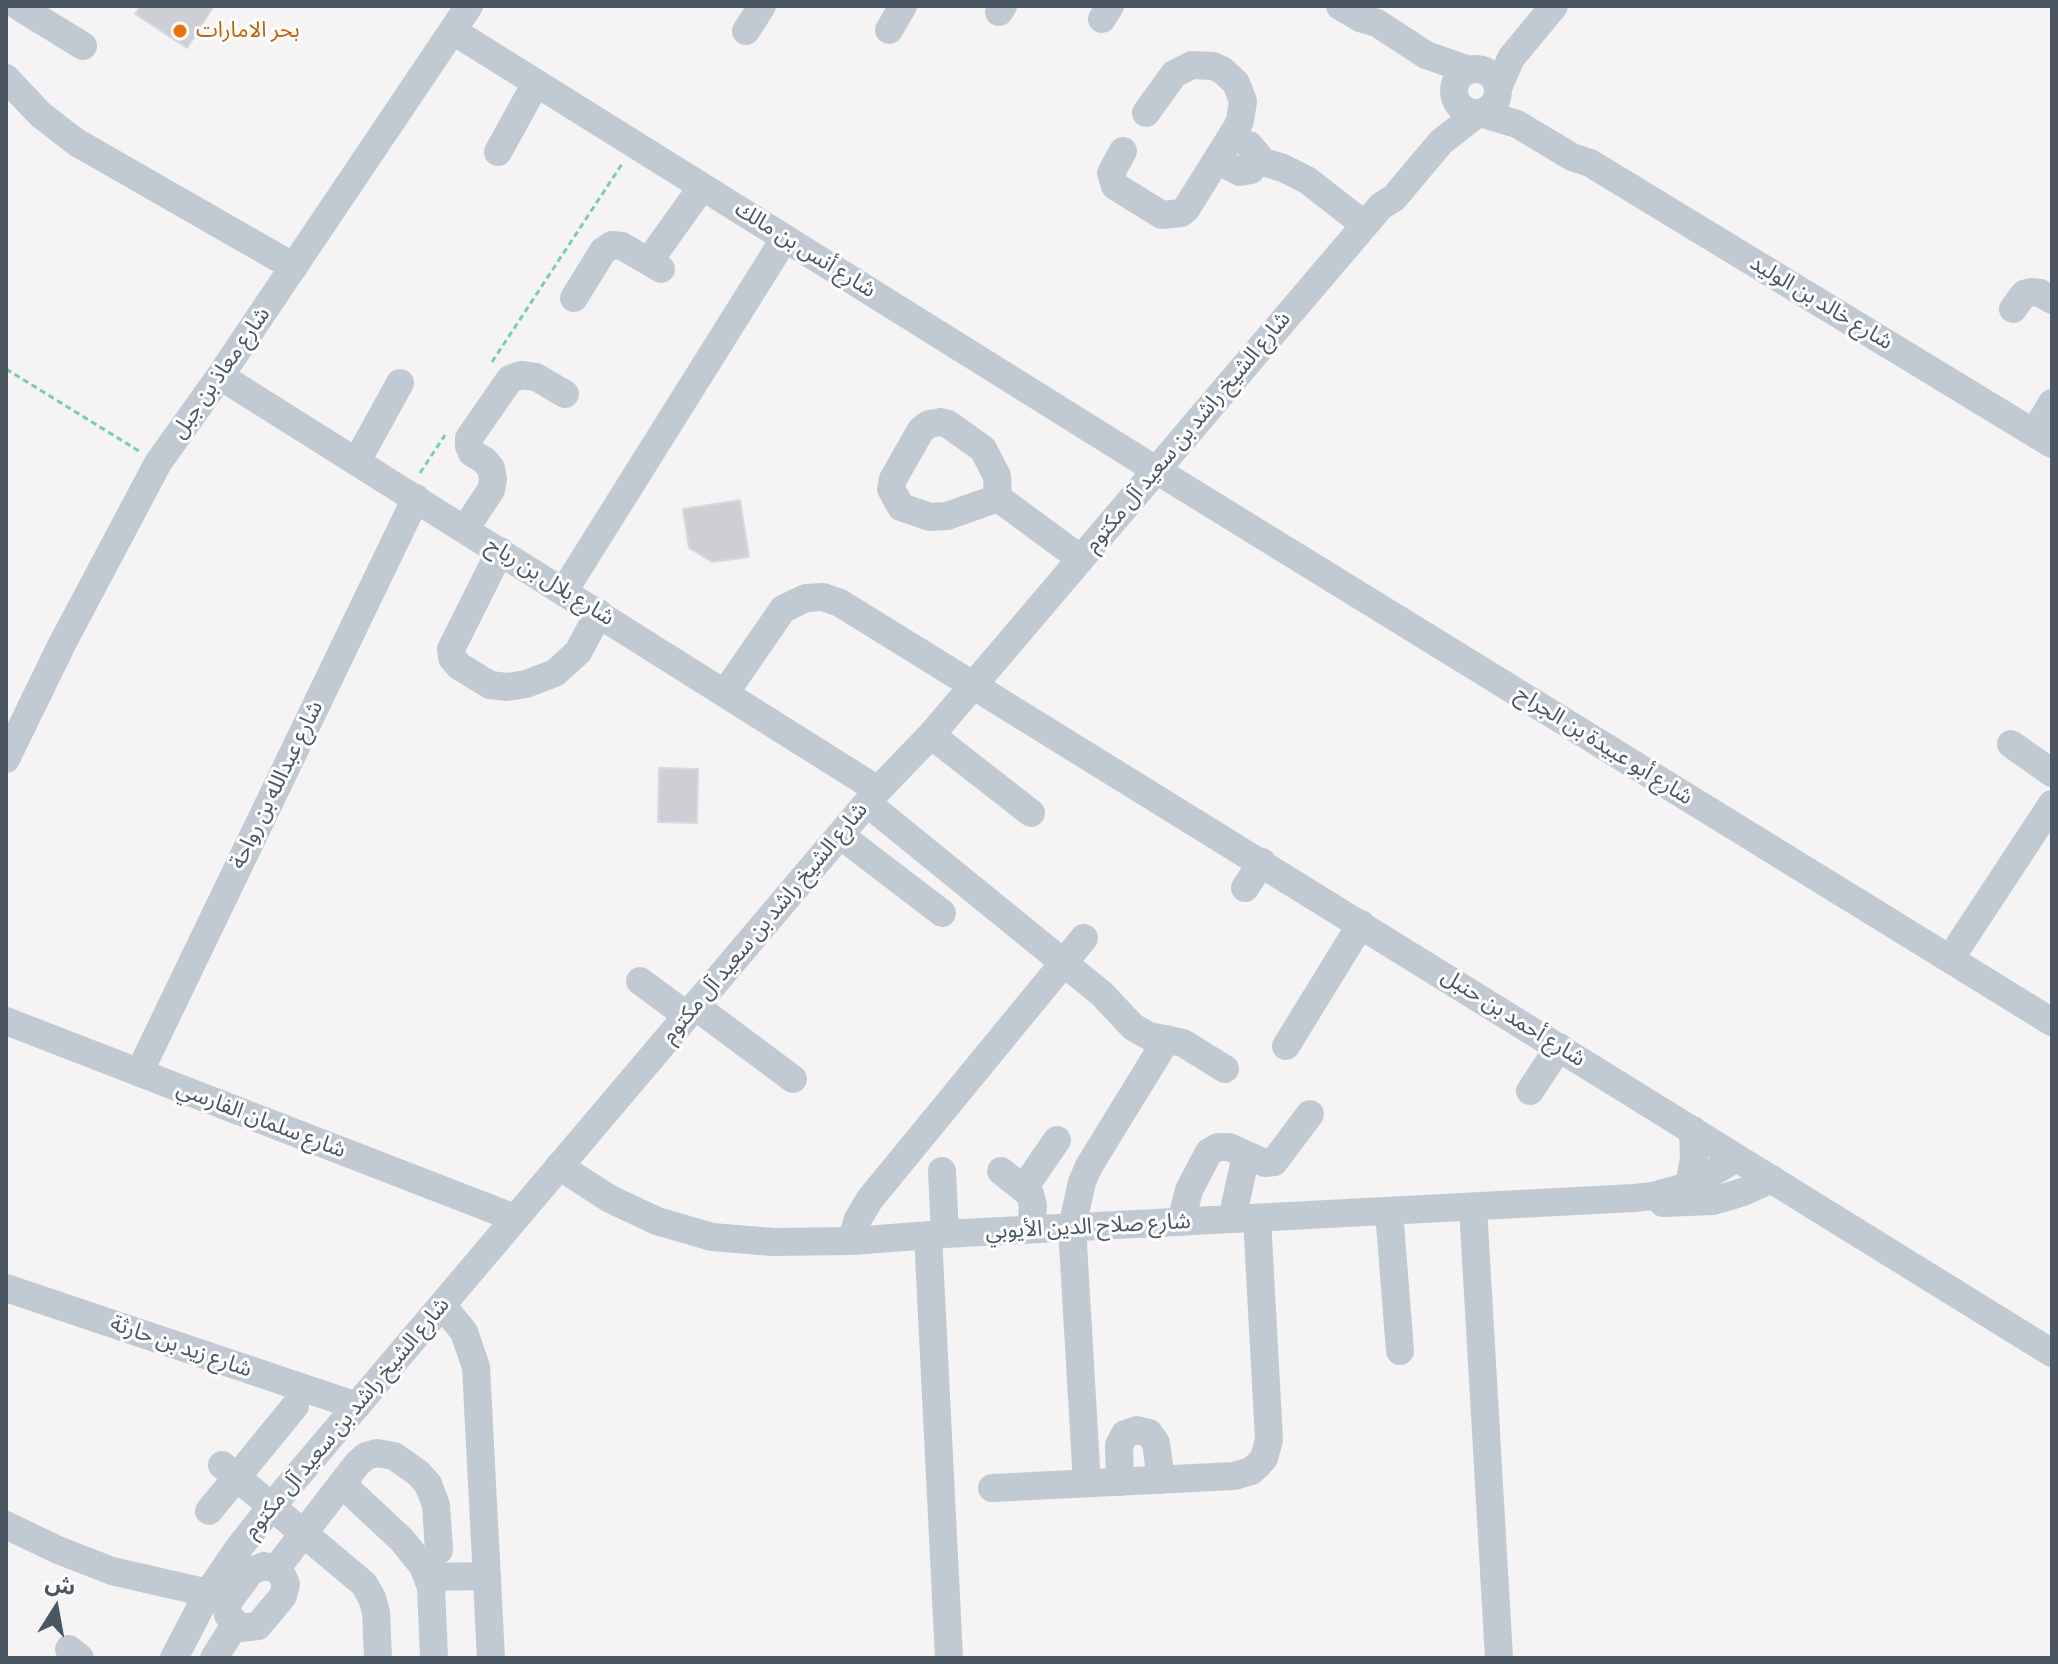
<!DOCTYPE html>
<meta charset="utf-8">
<style>
body{margin:0}
#map{position:relative;width:2058px;height:1664px;overflow:hidden;background:#f5f3f3;font-family:Manrope,"Noto Sans Arabic",sans-serif}
canvas{display:block}
.frame{position:absolute;inset:0;border:8px solid #4a5661;pointer-events:none}
.north{position:absolute;left:16px;top:1568px;width:80px;height:80px;-webkit-text-stroke:6px #fff;paint-order:stroke;rotate:11deg;font-size:22px;font-weight:700;line-height:32px;text-align:center;color:#4a5661}
.north::after{content:'';display:block;margin:auto;width:28px;height:36px;background:#4a5661;clip-path:polygon(50% 0,100% 100%,50% 72%,0 100%)}
</style>
<div id="map">
<canvas width="2058" height="1664"></canvas>
<div class="frame"></div>
<div class="north">ش</div>
</div>
<script>
const c = document.querySelector('canvas').getContext('2d');
c.lineJoin = 'round';
function fill(path, color) { c.fillStyle = color; c.fill(path, 'evenodd'); }
const poly = rows => new Path2D(rows.map(r => 'M' + r).join(''));
function stroke(path, color, width, dash) { c.strokeStyle = color; c.lineWidth = width; c.lineCap = dash ? 'butt' : 'round'; c.setLineDash(dash || []); c.stroke(path); }
function drawText(font, color, halo, rows, align = 'center') {
  c.font = font + ' Manrope,"Noto Sans Arabic",sans-serif'; c.lineWidth = 6; c.setLineDash([]); c.textBaseline = 'middle'; c.strokeStyle = halo; c.fillStyle = color; for (const [text, x, y, turn = 0] of rows) {
    c.save(); c.translate(x, y); c.rotate((+turn || 0) * Math.PI / 180); c.textAlign = isNaN(turn) ? turn : align; if (halo) c.strokeText(text, 0, 0); c.fillText(text, 0, 0); c.restore();
  }
}
const building = poly([
 [140,6,214,6,187,48,135,14,140,6],
 [740,500,749,557,712,562,689,548,683,509,740,500],
 [659,768,698,769,697,823,658,822,659,768]
]);
const path = poly([
 [492,362,622,164],
 [6,369,139,451],
 [420,473,445,435]
]);
const minor = poly([
 [18,6,83,46],
 [1340,6,1360,18,1377,23,1426,55,1469,70],
 [999,12,1003,6],
 [1102,19,1110,6],
 [889,30,903,6],
 [453,31,1156,470,2052,1022],
 [746,31,762,6],
 '1454 91a22 22 0 1 1 44 0a22 22 0 1 1-44 0Z',
 [6,78,41,115,76,142,294,267],
 [1498,88,1511,58,1554,6],
 [1480,113,1517,124,1572,157,1590,163,2052,444],
 [1123,151,1111,173,1115,186,1162,215,1181,213,1186,209,1236,129,1240,121,1243,101,1236,83,1222,70,1213,66,1192,65,1174,74,1146,113],
 [498,152,536,83],
 [1217,160,1240,172,1251,170,1257,160,1257,154,1249,145],
 [1257,160,1283,168,1307,180,1365,225],
 [649,261,702,187],
 [574,298,603,251,612,245,622,246,661,269],
 [2013,309,2024,294,2031,292,2040,293,2052,300],
 [220,376,878,790],
 [941,422,948,424,983,449,997,476,998,498,947,516,930,517,901,507,891,489,893,479,921,430,929,424,941,422],
 [2034,433,2052,403],
 [357,461,400,383],
 [998,498,1081,559],
 [465,529,491,490,493,479,491,468,484,460,472,453,469,446,469,438,510,379,521,375,536,377,565,394],
 [500,551,451,649,452,658,459,666,490,685,507,687,526,684,555,673,578,652,599,613],
 [564,591,785,238],
 [725,693,783,609,806,598,823,597,840,603,2052,1353],
 [931,735,1031,813],
 [2011,744,2052,773],
 [6,759,62,644,158,463,220,376,469,6],
 [867,803,1102,994,1133,1027,1149,1036,1183,1043,1225,1069],
 [840,835,942,913],
 [1245,888,1262,862],
 [1950,959,2052,804],
 [640,981,686,1015],
 [695,1006,793,1079],
 [6,1021,515,1218],
 [1286,1046,1361,924],
 [139,1073,416,498],
 [1530,1091,1559,1047],
 [559,1166,610,1199,657,1221,712,1237,773,1242,851,1241,945,1234,1634,1198,1653,1196,1689,1186,1737,1158],
 [942,1171,945,1234],
 [1001,1171,1030,1194,1033,1206,1031,1229],
 [1689,1186,1694,1158,1693,1130],
 [1024,1188,1057,1140],
 [1663,1203,1713,1201,1743,1192,1772,1179],
 [1473,1207,1499,1658],
 [1389,1211,1400,1351],
 [1232,1219,1246,1155],
 [1181,1222,1189,1190,1209,1152,1218,1147,1229,1147,1265,1163,1274,1162,1310,1114],
 [928,1235,949,1658],
 [851,1241,858,1219,870,1199,1084,938],
 [6,1288,357,1406],
 [442,1305,464,1332,476,1367,491,1658],
 [222,1465,364,1584,372,1598,376,1612,378,1658],
 [1120,1482,1119,1445,1125,1434,1137,1430,1149,1433,1156,1443,1161,1480],
 [1087,1483,1072,1227,1082,1182,1089,1166,1167,1039],
 [342,1484,402,1540,423,1566,431,1587,434,1658],
 [992,1488,1234,1476,1251,1471,1258,1465,1264,1458,1269,1440,1257,1218],
 [209,1511,295,1406],
 [6,1525,58,1550,112,1571,208,1593],
 [264,1566,276,1569,281,1573,286,1584,283,1596,258,1626,240,1628,228,1615,227,1603,251,1571,264,1566],
 [276,1569,357,1464,366,1456,377,1453,394,1456,418,1473,428,1484,436,1505,439,1550],
 [427,1577,487,1576],
 [69,1649,80,1658],
 [174,1658,208,1593,238,1549,271,1507,878,790,931,735,1381,206,1394,198,1441,142,1478,113],
 [214,1658,235,1625]
]);
const markers = [
 [180,31,8,"#e8710a"]
];
const foodNames = [
 ["بحر الامارات",196,31]
];
const streetNames = [
 ["شارع أنس بن مالك",805,250,32],
 ["شارع خالد بن الوليد",1821,303,31],
 ["شارع معاذ بن جبل",221,373,-55],
 ["شارع الشيخ راشد بن سعيد آل مكتوم",1188,432,-50],
 ["شارع بلال بن رباح",550,582,32],
 ["شارع أبو عبيدة بن الجراح",1604,746,32],
 ["شارع عبدالله بن رواحة",277,785,-64],
 ["شارع الشيخ راشد بن سعيد آل مكتوم",765,923,-50],
 ["شارع أحمد بن حنبل",1513,1018,32],
 ["شارع سلمان الفارسي",261,1120,21],
 ["شارع صلاح الدين الأيوبي",1088,1227,-3],
 ["شارع زيد بن حارثة",181,1347,19],
 ["شارع الشيخ راشد بن سعيد آل مكتوم",347,1418,-50]
];
fill(building, '#cdcfd5');
stroke(building, '#d7d9de', 2);
stroke(path, '#7ad0a6', 3, [6, 4]);
stroke(minor, '#c1cad2', 28);
for (const [x, y, r, color] of markers) { const dot = new Path2D(); dot.arc(x, y, r, 0, 2 * Math.PI); c.fillStyle = color; c.fill(dot); stroke(dot, '#fff', 3); }
drawText('22px', '#c56008', '#fff', foodNames, 'left');
drawText('22px', '#4a5661', '#fff', streetNames);
</script>
